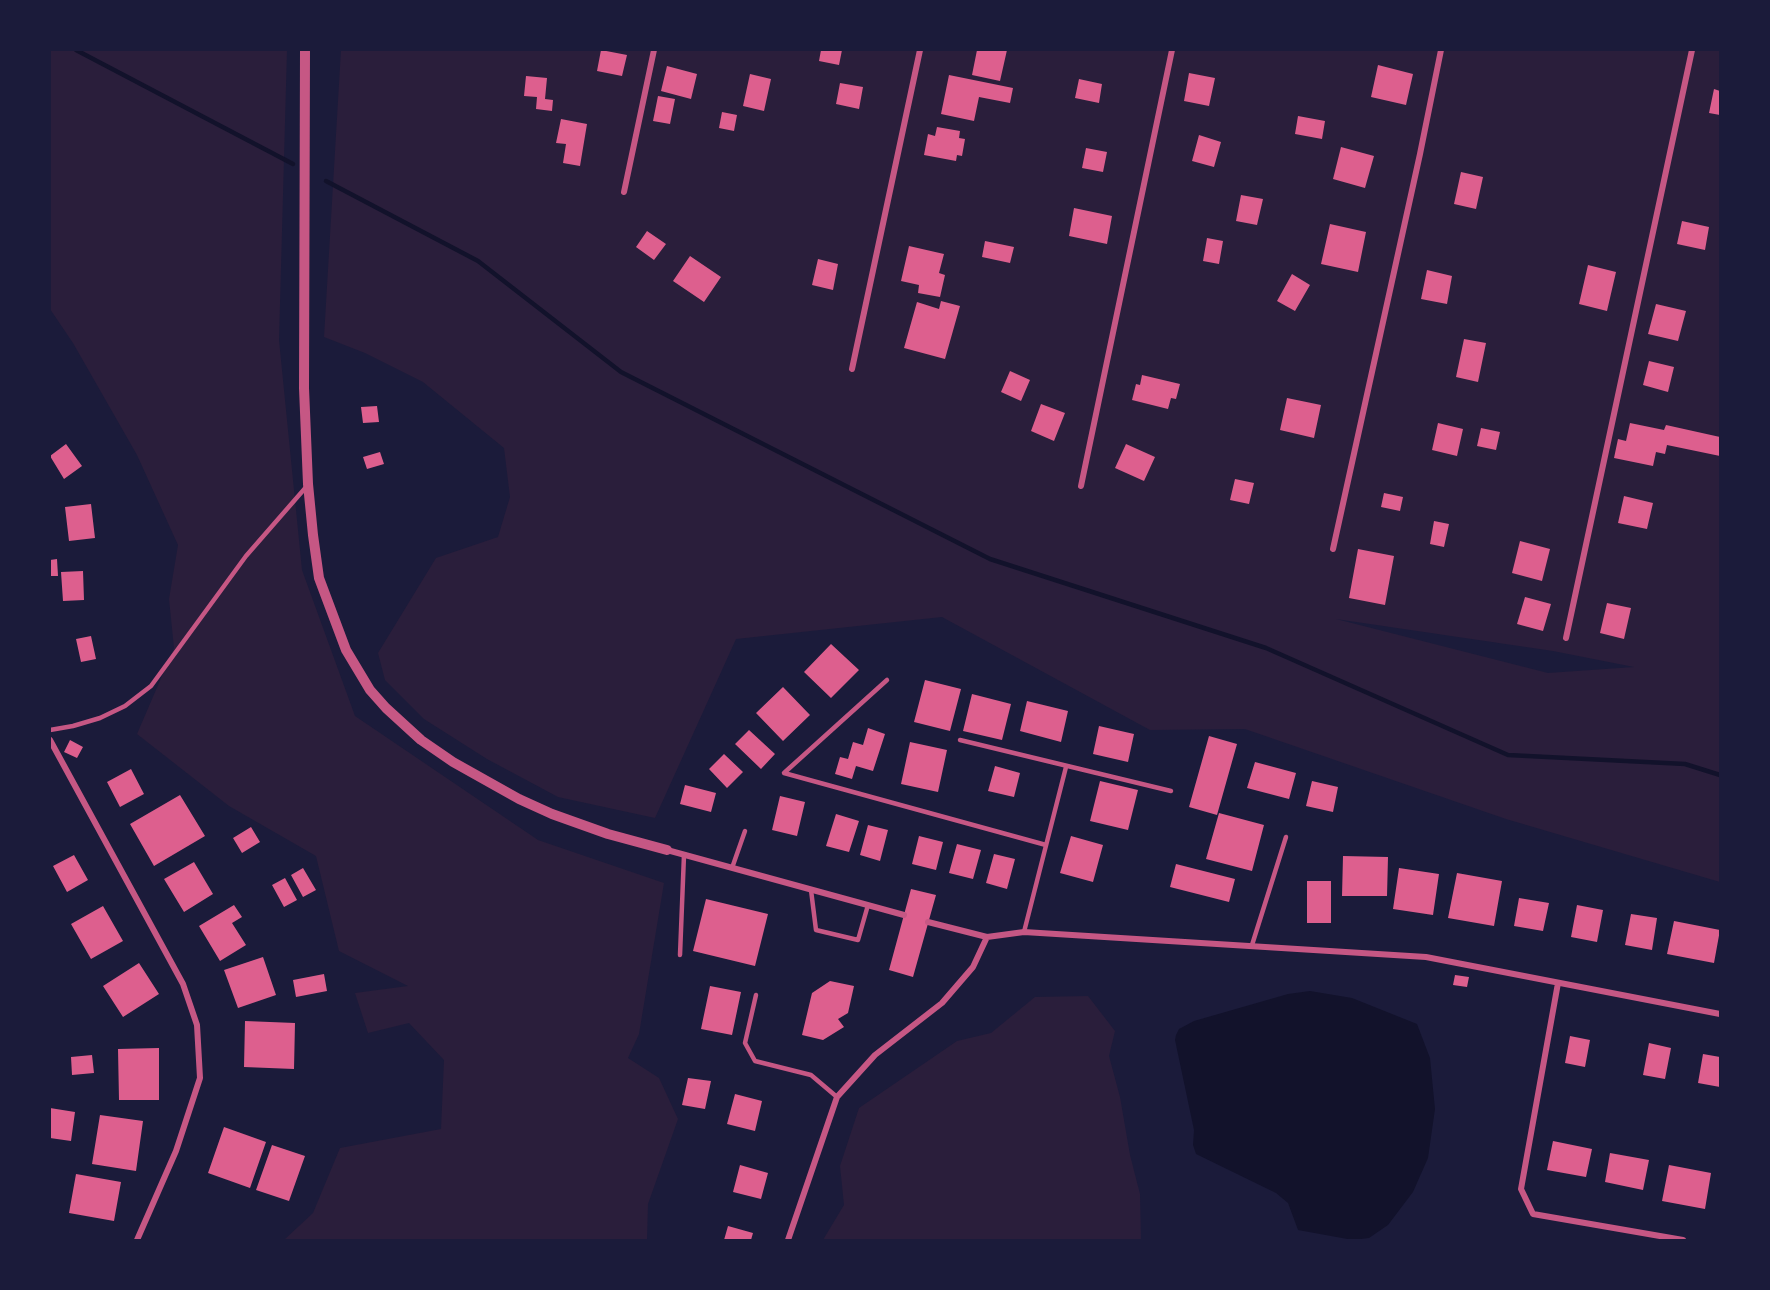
<!DOCTYPE html>
<style>
body{margin:0}
#map{position:relative;width:1770px;height:1290px;overflow:hidden;background:#1b1b3a;font-family:"Playfair Display",serif}
canvas{display:block}
.frame{position:absolute;inset:0;border:51px solid #1b1b3a;pointer-events:none}
</style>
<div id="map">
<canvas width="1770" height="1290"></canvas>
<div class="frame"></div>
</div>
<script>
const c = document.querySelector('canvas').getContext('2d');
c.lineJoin = 'round';
function fill(path, color) { c.fillStyle = color; c.fill(path, 'evenodd'); }
const poly = rows => new Path2D(rows.map(r => 'M' + r).join(''));
function stroke(path, color, width, dash) { c.strokeStyle = color; c.lineWidth = width; c.lineCap = dash ? 'butt' : 'round'; c.setLineDash(dash || []); c.stroke(path); }
const green = poly([
 [50,50,287,50,279,340,302,570,355,716,538,840,664,883,639,1034,628,1058,659,1078,678,1119,648,1204,647,1240,284,1240,313,1213,340,1148,441,1129,444,1060,409,1023,368,1033,355,993,408,986,339,951,316,856,229,806,137,734,174,648,169,599,178,545,137,455,73,343,50,309],
 [341,50,1720,50,1720,882,1506,819,1245,729,1150,730,942,617,736,639,655,818,558,797,487,759,424,719,385,680,378,653,436,558,498,537,510,497,504,448,423,382,365,353,324,337],
 [1336,619,1553,651,1634,667,1548,673],
 [1088,996,1115,1031,1109,1056,1120,1097,1130,1155,1140,1194,1141,1240,823,1240,844,1205,840,1166,859,1108,957,1041,991,1033,1035,997]
]);
const water = poly([
 [1310,991,1352,998,1417,1024,1430,1058,1435,1109,1428,1158,1413,1192,1388,1225,1369,1238,1353,1240,1298,1230,1288,1203,1276,1193,1196,1154,1193,1145,1194,1130,1175,1040,1176,1035,1179,1029,1194,1021,1288,994]
]);
const stream = poly([
 [76,50,293,164],
 [326,181,478,261,621,372,990,559,1266,648,1508,755,1685,764,1720,775]
]);
const building = poly([
 [601,50,627,55,622,76,597,71],
 [821,50,842,50,839,65,819,61],
 [977,50,1007,50,1000,81,972,75],
 [1378,65,1413,74,1406,105,1371,97],
 [667,66,697,74,691,99,661,91],
 [1189,73,1215,78,1209,106,1184,101],
 [750,74,771,79,764,111,743,106],
 [949,75,1013,88,1010,103,979,97,974,121,941,114],
 [526,76,547,78,545,99,553,100,552,111,536,109,537,97,524,96],
 [1079,79,1102,84,1099,103,1075,98],
 [840,83,863,87,859,109,836,104],
 [1714,89,1720,91,1720,115,1709,113],
 [658,96,675,99,670,124,653,121],
 [722,112,737,115,734,131,719,128],
 [1298,116,1325,121,1322,139,1295,134],
 [561,119,587,124,580,166,563,163,566,144,556,143],
 [937,127,960,131,959,138,965,139,962,156,957,155,956,161,924,155,928,134,935,136],
 [1199,135,1221,142,1214,167,1192,161],
 [1341,147,1374,156,1365,188,1333,179],
 [1086,148,1107,152,1103,172,1082,168],
 [1461,172,1483,177,1476,209,1454,204],
 [1241,195,1263,199,1257,225,1236,221],
 [1074,208,1112,216,1107,244,1069,236],
 [1682,221,1709,227,1705,250,1677,244],
 [1330,224,1366,232,1358,272,1321,264],
 [647,231,666,244,654,260,636,247],
 [1207,238,1223,241,1219,264,1203,261],
 [985,241,1014,247,1010,263,982,257],
 [909,246,944,254,939,273,945,275,940,297,918,293,919,285,901,281],
 [690,256,721,277,704,302,673,281],
 [818,259,838,264,833,290,812,285],
 [1588,265,1616,272,1607,311,1579,304],
 [1427,270,1452,276,1447,304,1421,299],
 [1292,274,1310,285,1295,311,1277,301],
 [941,301,960,306,945,359,904,348,917,302,939,309],
 [1656,304,1686,311,1678,341,1648,334],
 [1464,339,1486,343,1478,382,1456,377],
 [1649,361,1674,367,1668,392,1643,385],
 [1010,371,1030,380,1021,401,1001,392],
 [1142,375,1180,384,1176,399,1171,398,1168,409,1132,400,1136,384,1140,385],
 [1287,398,1321,405,1314,438,1280,430],
 [1041,404,1065,413,1054,441,1031,431],
 [377,406,379,422,363,423,361,407],
 [1438,423,1463,429,1457,456,1432,450],
 [1630,423,1664,430,1666,425,1720,437,1720,456,1667,445,1665,454,1656,452,1653,466,1614,458,1618,439,1626,441],
 [1481,428,1500,432,1496,450,1477,446],
 [66,444,82,466,64,479,50,456],
 [1126,444,1155,457,1144,481,1115,468],
 [380,452,384,464,367,469,363,457],
 [1235,479,1254,483,1249,504,1230,500],
 [1384,493,1403,497,1400,511,1381,507],
 [1624,496,1653,503,1647,529,1618,523],
 [91,504,95,538,69,541,65,507],
 [1434,521,1449,524,1444,547,1430,544],
 [1520,541,1550,549,1542,581,1512,573],
 [1358,549,1394,556,1385,605,1349,598],
 [57,559,58,576,50,576,50,560],
 [83,571,84,600,63,601,61,572],
 [1525,597,1551,604,1543,631,1517,624],
 [1607,603,1631,608,1624,639,1600,633],
 [91,636,96,659,81,662,76,639],
 [831,644,859,670,831,698,804,672],
 [925,680,961,689,950,731,914,722],
 [783,687,810,715,783,741,756,713],
 [972,694,1011,704,1002,740,963,731],
 [1027,701,1068,711,1061,742,1020,731],
 [1099,726,1134,734,1128,762,1093,754],
 [868,728,885,734,873,771,856,766,852,779,835,774,840,757,848,759,853,742,863,745],
 [749,730,775,754,761,769,735,744],
 [1209,736,1237,744,1217,815,1189,807],
 [70,740,83,747,77,758,64,752],
 [910,742,947,750,938,792,901,784],
 [724,754,743,772,727,788,709,769],
 [1255,762,1296,773,1289,799,1247,788],
 [995,766,1020,773,1014,797,988,791],
 [131,769,144,794,120,807,107,782],
 [1100,781,1138,790,1128,830,1090,821],
 [1312,781,1338,787,1333,812,1306,806],
 [685,785,716,793,711,812,680,804],
 [180,795,205,836,154,866,130,824],
 [780,796,805,802,797,836,772,830],
 [1219,813,1264,825,1252,871,1206,859],
 [836,814,859,821,849,852,826,846],
 [868,825,888,830,880,861,860,855],
 [251,827,260,842,242,853,233,838],
 [919,836,943,842,936,870,912,864],
 [1071,836,1103,845,1093,882,1060,873],
 [957,844,981,850,973,879,949,873],
 [994,854,1015,859,1007,889,986,883],
 [74,855,88,880,67,892,53,866],
 [1343,856,1388,857,1387,896,1342,896],
 [194,862,213,894,184,912,164,879],
 [1176,864,1235,879,1229,902,1170,887],
 [303,868,316,890,303,897,291,875],
 [1399,868,1439,874,1433,915,1393,909],
 [1457,873,1502,881,1494,926,1448,918],
 [285,878,297,900,284,907,272,885],
 [1307,881,1331,881,1331,923,1307,923],
 [911,889,936,895,913,977,889,970],
 [1519,898,1549,903,1543,931,1514,926],
 [706,899,768,914,755,966,693,951],
 [234,905,242,917,232,923,246,945,220,961,199,926],
 [1577,905,1603,910,1597,942,1571,937],
 [103,906,123,941,91,959,71,924],
 [1631,914,1657,918,1652,950,1625,945],
 [1674,921,1720,930,1714,963,1667,954],
 [263,957,276,995,238,1008,224,970],
 [139,963,159,994,123,1017,103,986],
 [324,974,327,991,296,997,293,980],
 [1455,975,1469,977,1467,987,1453,985],
 [830,981,854,986,848,1013,838,1019,844,1027,823,1040,802,1035,812,993],
 [710,986,741,992,732,1035,701,1029],
 [245,1021,295,1023,294,1069,244,1067],
 [1570,1036,1590,1040,1585,1067,1565,1063],
 [1649,1043,1671,1048,1665,1079,1643,1075],
 [159,1048,159,1100,119,1100,118,1049],
 [1703,1054,1720,1057,1720,1087,1698,1083],
 [92,1055,94,1073,72,1075,71,1057],
 [688,1078,711,1081,705,1109,682,1105],
 [735,1094,762,1101,755,1131,727,1124],
 [50,1108,75,1112,71,1141,50,1138],
 [100,1115,143,1121,136,1171,92,1164],
 [224,1127,266,1142,250,1188,208,1173],
 [1553,1141,1592,1149,1586,1177,1547,1170],
 [272,1145,305,1156,289,1201,256,1190],
 [1610,1153,1649,1160,1643,1190,1605,1182],
 [740,1165,768,1173,761,1199,733,1192],
 [1669,1165,1711,1173,1705,1209,1662,1201],
 [76,1174,121,1182,114,1221,69,1213],
 [728,1226,753,1233,751,1240,724,1240]
]);
const service = poly([
 [887,680,784,773,1046,845],
 [50,730,73,726,100,718,125,706,151,686,246,556,307,486],
 [960,740,1171,791],
 [732,868,745,831],
 [811,890,816,930,858,940,868,905],
 [1024,932,1066,767],
 [1252,945,1286,837],
 [680,955,684,855],
 [756,995,745,1043,755,1061,811,1075,837,1097]
]);
const minor = poly([
 [624,192,654,50],
 [852,369,920,50],
 [1081,486,1172,50],
 [1333,549,1420,154,1441,50],
 [1566,638,1692,50],
 [50,740,183,984,197,1025,200,1078,176,1151,137,1240],
 [667,850,904,915],
 [928,922,987,937,1024,932,1426,957,1720,1014],
 [1558,983,1521,1189,1533,1214,1683,1240],
 [788,1240,837,1097,875,1055,942,1003,973,967,987,937]
]);
const tertiary = poly([
 [305,50,304,388,308,484,313,535,319,578,346,650,370,690,386,708,421,740,453,762,519,799,552,814,608,834,667,850]
]);
fill(green, '#2a1e3b');
fill(water, '#12122b');
stroke(stream, '#12122b', 4.5);
fill(building, '#dd5f8e');
stroke(service, '#c65784', 4.5);
stroke(minor, '#c65784', 6);
stroke(tertiary, '#c65784', 10);
</script>
